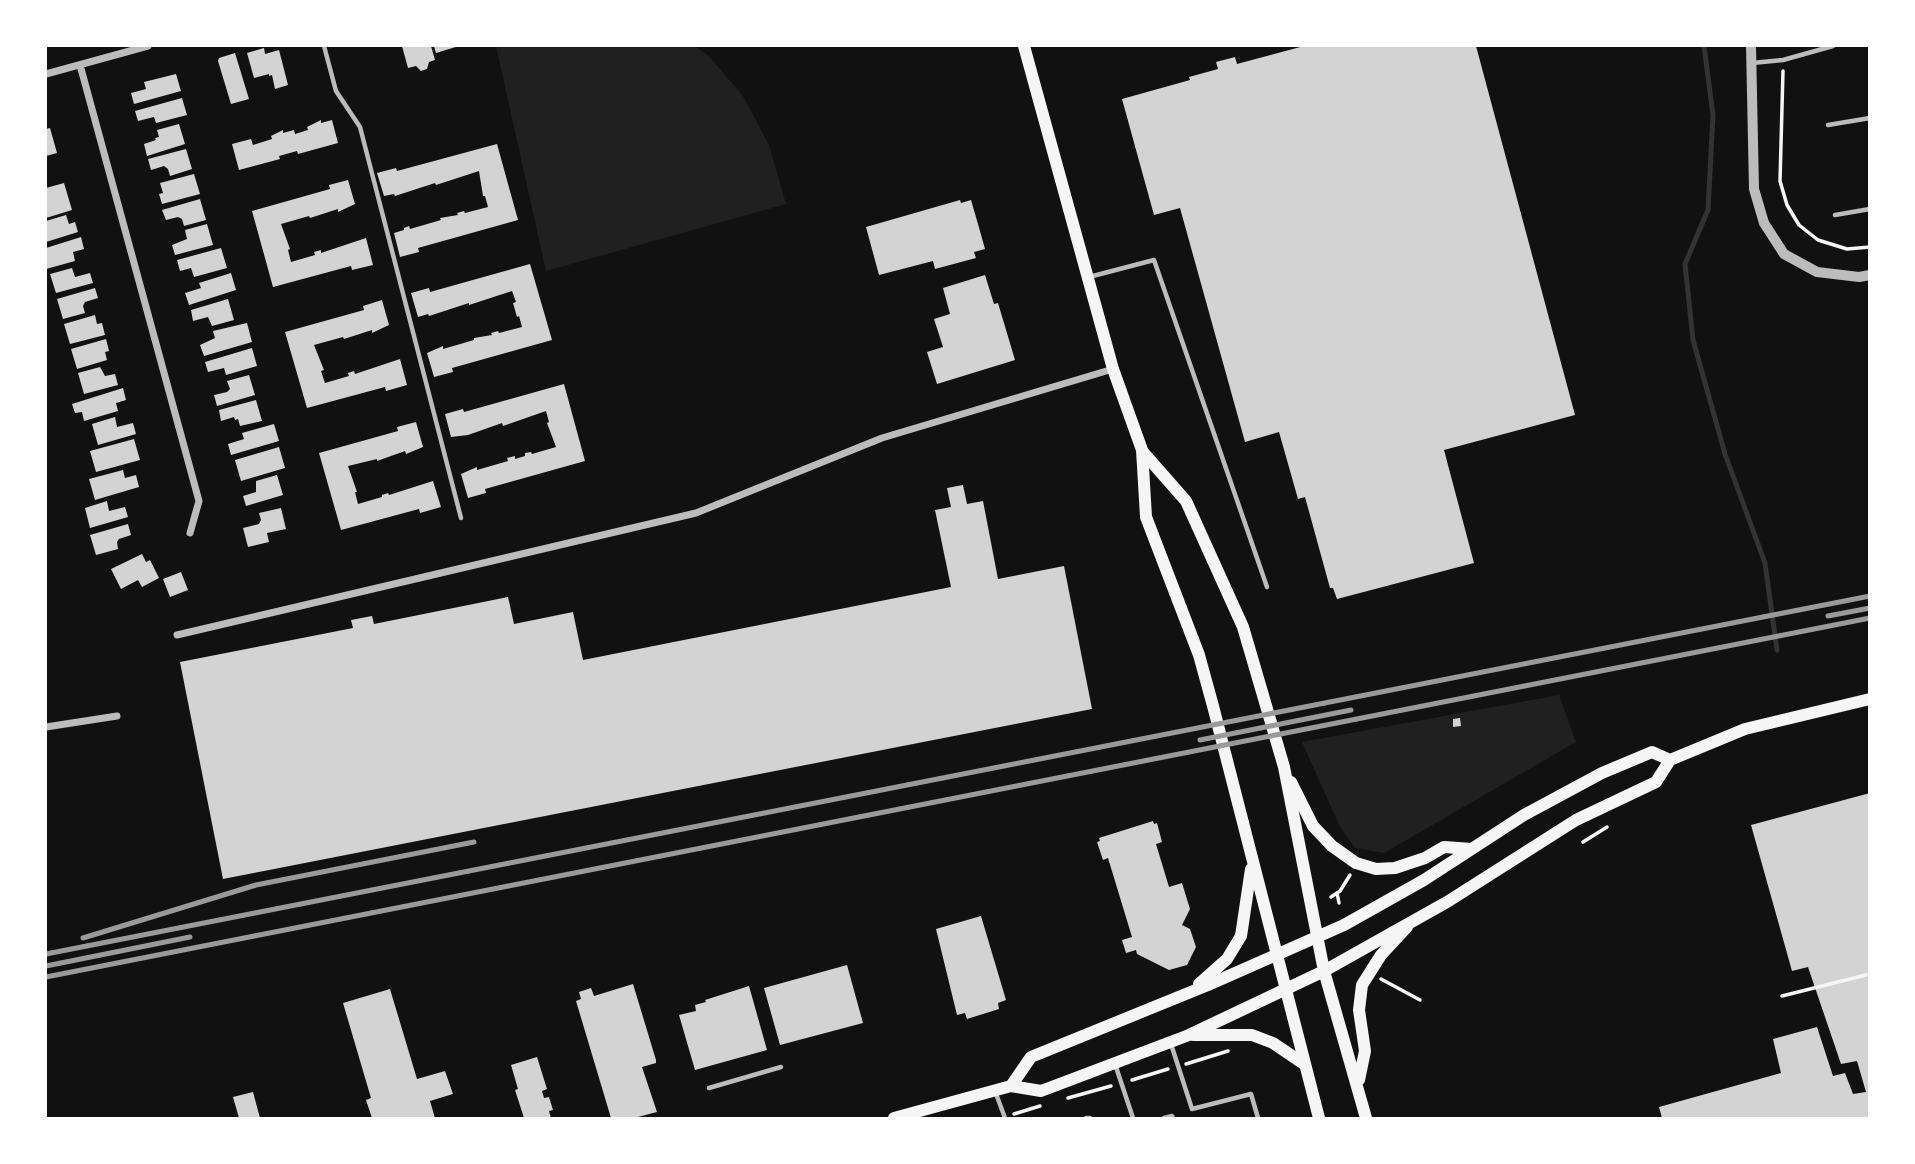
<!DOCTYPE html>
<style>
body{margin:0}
#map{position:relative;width:1915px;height:1164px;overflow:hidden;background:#111;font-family:"Work Sans",sans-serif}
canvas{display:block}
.frame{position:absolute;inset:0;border:47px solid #fff;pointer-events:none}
</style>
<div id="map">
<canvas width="1915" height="1164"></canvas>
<div class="frame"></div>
</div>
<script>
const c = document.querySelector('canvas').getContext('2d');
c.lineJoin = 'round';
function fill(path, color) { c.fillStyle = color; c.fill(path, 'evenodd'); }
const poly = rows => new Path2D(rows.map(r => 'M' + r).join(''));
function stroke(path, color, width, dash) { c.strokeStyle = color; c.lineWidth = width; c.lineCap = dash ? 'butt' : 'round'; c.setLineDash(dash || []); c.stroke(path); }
const green = poly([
 [496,46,694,46,708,55,743,96,769,145,786,204,546,271],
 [1559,695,1576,742,1384,853,1355,848,1340,827,1302,742]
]);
const stream = poly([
 [1704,46,1713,115,1708,210,1685,264,1693,340,1725,454,1765,563,1777,650]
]);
const building = poly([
 [402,46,431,46,435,60,429,62,427,69,421,71,416,66,408,68],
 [434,46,459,46,436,53],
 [1304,46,1476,46,1575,415,1444,450,1474,563,1337,599,1333,588,1330,588,1305,497,1298,499,1279,432,1245,442,1180,208,1154,215,1122,99,1190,80,1189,77,1218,69,1216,62,1235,57,1237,64],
 [264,48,265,54,279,50,288,85,275,89,272,75,269,76,269,74,254,78,247,53],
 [235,53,249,99,231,104,218,61,219,58],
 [176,74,181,91,134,104,131,93,146,89,144,82],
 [182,98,187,115,156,123,154,117,138,121,135,111],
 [321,120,321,123,332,120,338,143,298,154,297,151,279,156,280,159,239,170,232,144,251,139,253,145,272,139,271,136,283,130,283,133,294,130,295,134,308,130,307,127],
 [179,124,185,144,147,156,144,144,156,140,155,138,159,137,157,130],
 [50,128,57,153,46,156,46,129],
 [497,144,518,220,418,248,419,252,400,257,394,233,404,230,404,228,409,226,410,229,441,220,440,218,458,215,457,213,464,211,465,213,488,207,485,196,483,196,479,171,436,185,435,183,395,196,394,194,384,196,377,173,396,168,397,171],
 [186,149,192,169,170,176,168,169,164,166,151,170,148,159],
 [194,174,200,194,162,204,159,194,163,193,160,183],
 [348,180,355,204,338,212,338,209,310,218,309,216,281,224,290,249,288,250,291,262,315,255,314,252,321,250,321,253,366,238,373,265,352,270,351,266,273,287,252,211,330,189,329,185],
 [64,183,72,210,46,218,46,188],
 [200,199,206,220,184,226,182,219,178,217,166,220,162,210],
 [960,200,961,203,971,200,978,224,985,249,974,252,976,258,935,269,933,261,879,275,866,227],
 [66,215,69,224,75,222,78,232,46,242,46,221],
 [207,224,213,245,175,255,172,245,187,239,185,230],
 [81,237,84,249,73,252,75,261,46,269,46,248],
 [221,248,227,268,194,277,191,268,180,271,177,260],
 [530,264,552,340,452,368,453,372,434,377,427,353,443,346,443,349,474,340,474,338,492,335,491,333,498,331,499,333,522,327,519,316,517,317,513,303,516,302,512,291,469,305,469,303,429,316,428,314,418,317,411,293,429,288,430,292],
 [72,268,75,277,90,273,93,283,56,293,50,274],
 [231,273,236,290,189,305,185,293,201,288,199,283],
 [985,275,994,304,998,303,1015,360,937,384,927,352,943,347,934,319,950,314,943,288],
 [95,288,98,298,85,302,83,306,85,313,63,319,57,299],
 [228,299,234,320,212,326,208,317,193,321,191,310],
 [382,300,389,325,372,333,372,330,344,339,343,337,314,345,324,370,321,371,325,383,349,376,348,373,354,371,355,374,400,359,407,385,386,391,385,387,307,408,285,332,364,310,363,306],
 [95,315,97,324,102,323,105,335,70,344,64,324],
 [247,323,252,342,204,356,200,345,215,338,213,331],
 [106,339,109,351,105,352,107,360,77,369,71,349],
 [252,348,257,366,226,375,224,368,208,372,205,362],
 [100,367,105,376,115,374,118,385,84,394,78,373],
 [249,375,255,395,217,406,214,395,227,392,230,389,227,381],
 [564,384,585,461,485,489,486,493,468,498,461,474,477,467,477,470,508,461,507,458,515,456,515,459,525,456,525,453,531,452,532,454,556,447,547,423,549,422,546,411,503,426,502,423,468,435,451,437,445,414,463,409,464,412],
 [123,388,126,400,116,403,118,411,84,421,82,412,75,413,72,404],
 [256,400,262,421,240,426,238,419,235,420,234,417,221,421,219,410],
 [115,417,117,427,133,423,136,434,98,445,92,424],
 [416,422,423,447,406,454,405,451,377,461,377,459,348,466,357,492,355,492,358,504,382,497,382,495,388,493,389,495,433,481,441,507,420,513,419,509,341,530,319,453,398,431,397,427],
 [274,424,279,441,231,455,228,444,244,439,242,433],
 [134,439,140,460,96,472,90,451],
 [279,447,285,468,241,481,235,460],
 [123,470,125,478,136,475,139,487,95,500,89,479],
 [277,475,283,495,246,506,243,496,256,492,256,481],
 [963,485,967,504,983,501,998,579,1064,566,1092,709,223,879,180,662,353,628,351,620,372,616,374,624,508,597,514,624,573,612,583,660,951,587,935,510,951,507,947,488],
 [107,501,109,511,125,507,128,517,90,528,85,508],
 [281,508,286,529,267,533,269,542,248,547,243,528,259,524,261,520,259,513],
 [128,524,131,535,119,539,117,542,118,549,96,555,90,535],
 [142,554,146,562,150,560,159,578,142,587,138,580,121,589,111,569],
 [181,572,188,590,170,597,163,579],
 [1460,718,1461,726,1453,727,1453,719],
 [1870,793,1870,1118,1662,1118,1659,1107,1781,1073,1773,1039,1817,1027,1833,1076,1845,1073,1853,1094,1866,1092,1857,1061,1841,1064,1808,967,1792,971,1751,825],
 [1153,821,1154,824,1157,823,1162,842,1156,844,1169,887,1182,883,1190,909,1182,925,1190,929,1196,947,1187,965,1169,970,1137,954,1136,950,1126,953,1122,940,1132,937,1108,858,1103,860,1097,842,1100,841,1099,838],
 [981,916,1006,1000,998,1003,999,1009,967,1019,965,1013,957,1015,936,929],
 [847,965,863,1023,780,1045,764,988],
 [633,984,656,1060,656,1063,642,1067,657,1112,634,1118,611,1118,576,1001,581,999,579,992,591,988,594,996],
 [749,986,767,1050,695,1070,679,1015,696,1011,695,1005,706,1002,705,1000],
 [390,989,417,1079,445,1071,453,1094,430,1101,435,1118,372,1118,366,1100,371,1098,343,1003],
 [537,1057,547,1089,542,1091,544,1098,549,1097,553,1110,549,1111,551,1118,524,1118,515,1090,518,1089,511,1065],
 [253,1092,260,1118,239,1118,233,1097]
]);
const path = poly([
 [1783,71,1780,181,1787,205,1799,225,1818,240,1847,249,1870,247],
 [1583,842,1607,827],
 [1337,893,1339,903],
 [1331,897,1340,891,1350,875],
 [1381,979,1420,1000],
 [1782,996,1870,974],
 [1186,1064,1228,1051],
 [1132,1080,1168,1069],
 [1068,1098,1111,1086],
 [1014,1114,1040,1106]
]);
const service = poly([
 [324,46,336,91,360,127,461,518],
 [1752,63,1783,60,1833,46],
 [1828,125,1870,118],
 [1835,215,1870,209],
 [1089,277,1154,260,1267,587],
 [1171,1044,1192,1109,1251,1094,1258,1118],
 [1115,1064,1133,1118],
 [709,1088,781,1067],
 [995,1091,1005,1118],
 [1086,1118,1090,1118],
 [1164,1118,1172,1116,1173,1118]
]);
const minor = poly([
 [80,65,199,501,190,533],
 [46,74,148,46],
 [177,635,696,513,882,438,1113,369],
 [46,727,117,716]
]);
const tertiary = poly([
 [1751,46,1754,189,1764,223,1784,254,1817,272,1859,277,1870,275]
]);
const secondary = poly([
 [1024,46,1113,369,1142,450,1146,517,1199,655,1213,706,1319,1118],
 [1142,451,1186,501,1243,627,1284,767,1324,971,1366,1118],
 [1291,782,1313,826,1332,846,1356,863,1376,869,1395,868,1425,858,1444,847,1472,849],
 [1199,984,1227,959,1241,936,1251,869],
 [1193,1035,1252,1035,1273,1043,1304,1064],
 [1359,1080,1365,1051,1359,1010,1362,985,1381,955,1407,927],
 [1011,1086,1031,1057,1208,985,1344,925,1424,880,1524,815,1602,773,1652,752,1670,760],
 [894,1118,1011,1086,1041,1091,1189,1035,1324,971,1447,902,1576,820,1656,782,1670,760,1745,729,1870,699]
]);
const rail = poly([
 [1828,616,1870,608],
 [1200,740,1351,710],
 [83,938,256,885,474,842],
 [46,954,1870,596],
 [46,966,190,937],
 [46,977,1870,618]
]);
fill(green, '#202020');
stroke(stream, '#333', 5);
fill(building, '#d3d3d3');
stroke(path, '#f5f5f5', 3.5);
stroke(service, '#bcbcbc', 4.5);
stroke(minor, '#bcbcbc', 7);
stroke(tertiary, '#bcbcbc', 10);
stroke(secondary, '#f5f5f5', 12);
stroke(rail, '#9a9a9a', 5);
</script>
